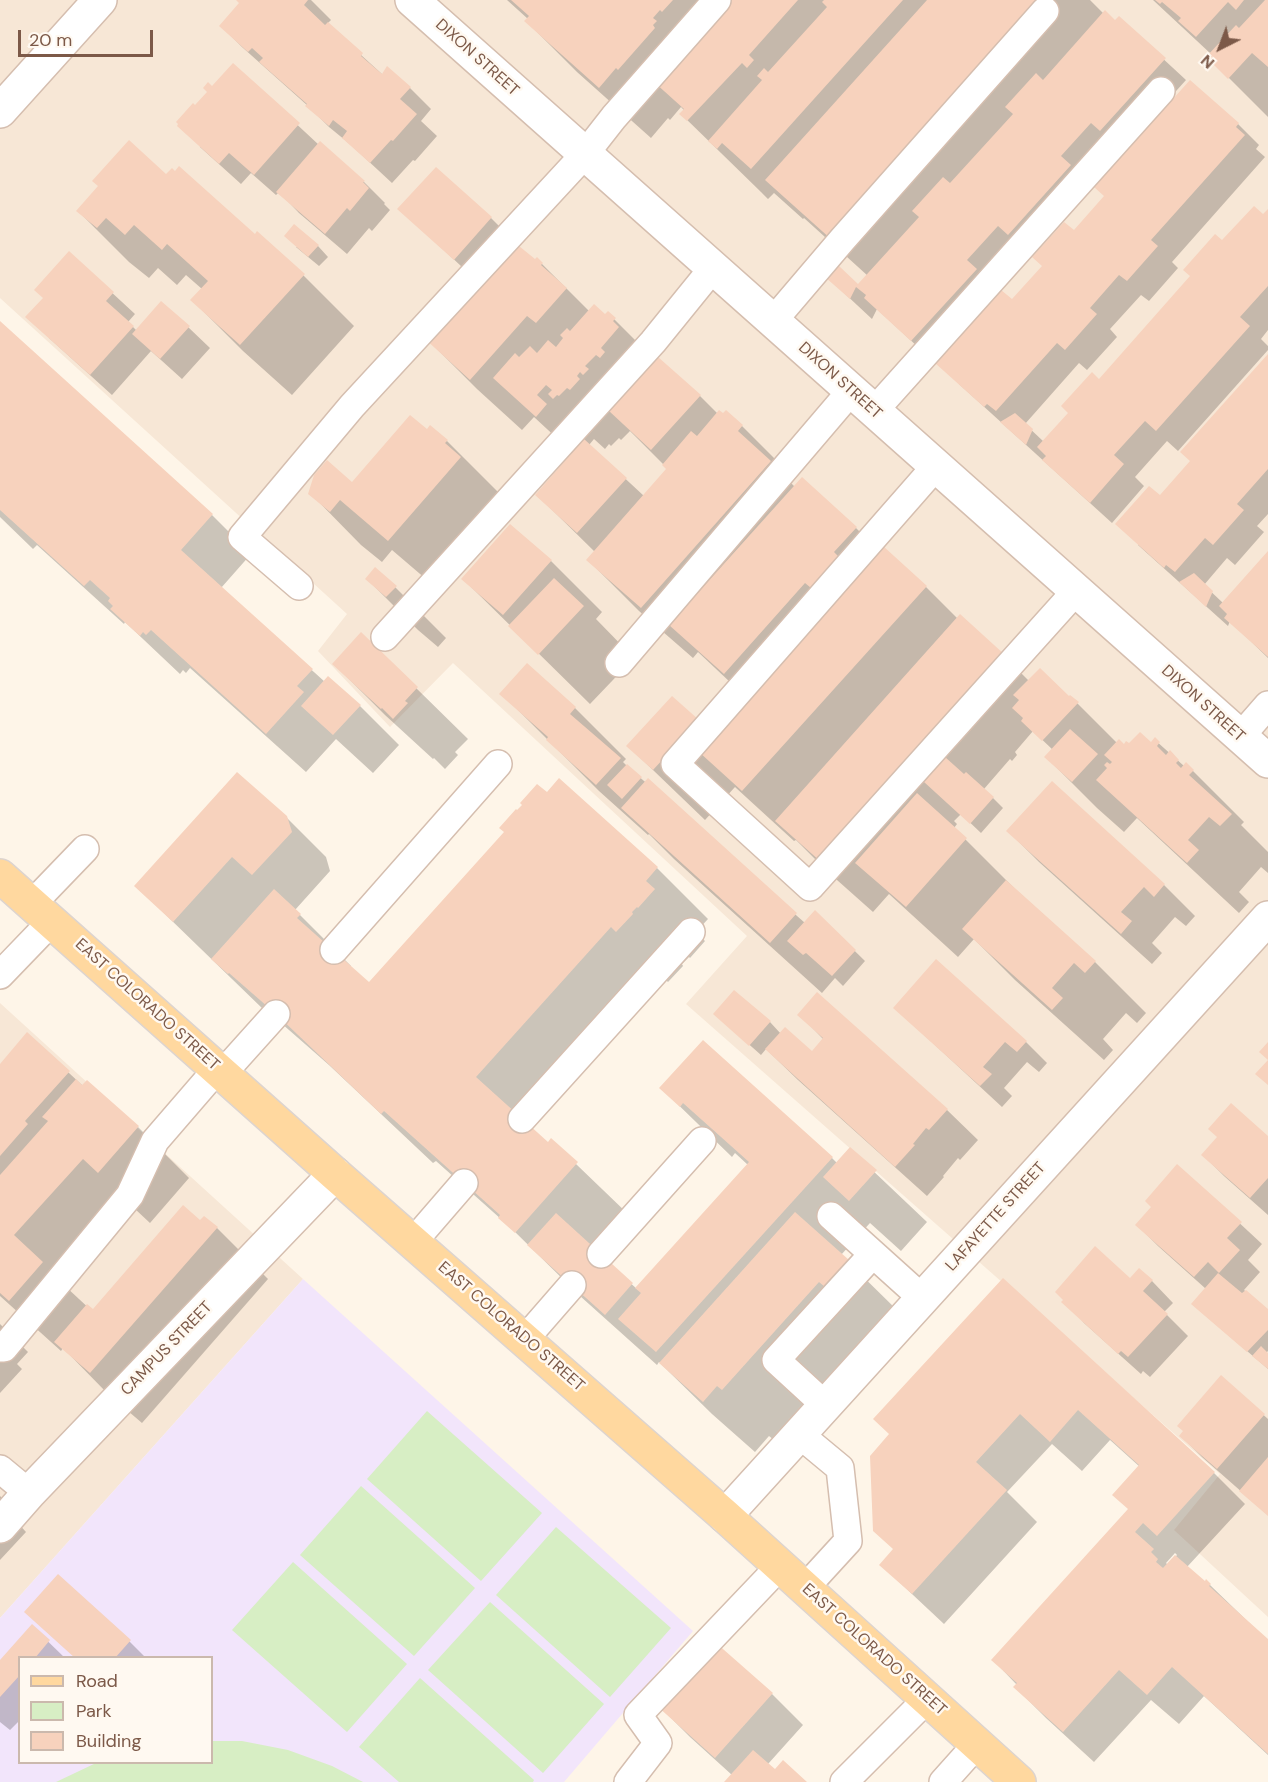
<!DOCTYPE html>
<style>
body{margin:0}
#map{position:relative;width:1268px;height:1782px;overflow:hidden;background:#fef5e8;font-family:"DM Sans",sans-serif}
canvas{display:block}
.legend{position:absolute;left:18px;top:1656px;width:195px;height:108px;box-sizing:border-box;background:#fff9f1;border:2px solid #cbb9ad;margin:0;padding:8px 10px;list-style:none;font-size:18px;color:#7c5948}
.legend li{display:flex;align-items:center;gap:12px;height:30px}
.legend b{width:30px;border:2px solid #cbb9ad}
.north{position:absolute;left:1190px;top:18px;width:60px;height:60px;-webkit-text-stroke:4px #fff9f1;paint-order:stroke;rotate:222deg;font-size:16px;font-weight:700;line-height:24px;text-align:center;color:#7c5948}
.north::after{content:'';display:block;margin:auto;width:21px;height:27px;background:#7c5948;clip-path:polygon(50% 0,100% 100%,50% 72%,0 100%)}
.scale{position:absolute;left:18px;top:30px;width:135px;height:27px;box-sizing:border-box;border:3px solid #7c5948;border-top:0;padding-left:8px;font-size:18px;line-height:21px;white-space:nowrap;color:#7c5948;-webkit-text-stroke:4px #fff9f1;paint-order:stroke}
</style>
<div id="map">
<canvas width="1268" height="1782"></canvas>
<ul class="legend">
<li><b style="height:8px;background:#ffd89f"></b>Road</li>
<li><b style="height:16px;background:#d7eec4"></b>Park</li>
<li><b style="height:16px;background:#f7d2bd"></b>Building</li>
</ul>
<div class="north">N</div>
<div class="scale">20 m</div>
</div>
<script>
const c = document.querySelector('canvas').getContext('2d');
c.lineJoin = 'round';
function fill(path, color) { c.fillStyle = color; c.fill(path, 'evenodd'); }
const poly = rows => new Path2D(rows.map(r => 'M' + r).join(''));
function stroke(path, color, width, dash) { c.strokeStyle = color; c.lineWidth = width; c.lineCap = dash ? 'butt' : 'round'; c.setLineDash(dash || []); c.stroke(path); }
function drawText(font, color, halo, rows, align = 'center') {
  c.font = font + ' "DM Sans",sans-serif'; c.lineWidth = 5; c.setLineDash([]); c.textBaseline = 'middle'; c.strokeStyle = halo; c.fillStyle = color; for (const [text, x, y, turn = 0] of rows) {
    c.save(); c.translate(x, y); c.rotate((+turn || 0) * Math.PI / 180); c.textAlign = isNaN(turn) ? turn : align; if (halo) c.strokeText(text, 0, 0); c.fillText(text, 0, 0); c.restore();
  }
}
const residential = poly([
 [0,0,1268,0,1268,1617,1174,1530,1220,1474,686,1004,747,936,453,663,390,727,318,651,347,614,0,298],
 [0,1003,303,1279,0,1618]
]);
const education = poly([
 [303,1279,693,1631,564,1782,0,1782,0,1618],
 [20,1658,212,1658,212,1762,20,1762]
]);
const green = poly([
 [427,1411,542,1513,481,1581,367,1479],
 [361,1486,475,1588,414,1656,300,1555],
 [556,1527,671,1628,610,1697,496,1595],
 [293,1562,407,1664,347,1732,232,1630],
 [490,1602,604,1704,543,1773,428,1670],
 [420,1678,534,1780,533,1782,399,1782,359,1747],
 [212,1741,242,1741,288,1750,332,1766,363,1782,56,1782,96,1763,212,1762]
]);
const shadow = poly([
 [238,0,311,0,331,20,327,24,383,75,410,88,431,109,421,121,437,136,415,161,413,160,392,183,351,145,329,127,308,106,242,47,221,26,241,3],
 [507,0,1090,0,1104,14,1115,22,1119,18,1186,80,933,361,877,309,872,319,827,277,858,287,868,276,804,218,803,219,774,193,768,199,761,192,681,114,684,110,681,107,670,120,668,118,651,138,577,72,526,21,528,19],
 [1153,0,1268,0,1268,117,1208,57,1211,54],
 [233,65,319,145,320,143,364,182,385,203,384,204,390,210,372,231,369,228,347,254,299,213,279,192,276,195,251,173,241,184,200,147,195,107],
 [1238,124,1259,145,1256,149,1265,157,1172,262,1178,268,1149,301,1141,295,1110,329,1117,337,1087,370,1079,363,1025,424,1044,442,1223,242,1268,213,1268,330,1261,339,1268,346,1268,350,1178,451,1167,441,1135,477,1144,486,1112,523,959,384,1012,301,1074,232],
 [400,209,491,218,512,239,487,267,535,262,537,259,589,311,605,316,608,313,656,361,700,396,718,414,742,426,793,477,789,481,795,487,856,528,880,552,926,587,958,619,1004,656,1030,682,1070,698,1071,697,1117,743,1124,746,1151,744,1155,740,1184,766,1193,771,1244,822,1241,825,1268,852,1268,873,1261,867,1239,892,1249,902,1239,913,1137,818,1124,832,1097,808,1046,757,1053,750,1033,731,1015,752,1017,755,1012,761,1010,759,984,789,1003,808,981,833,961,814,954,821,957,824,954,828,1017,891,1095,962,1146,1013,1137,1023,1126,1013,1103,1039,1113,1050,1104,1060,1015,980,974,939,958,957,889,894,873,912,828,872,796,840,794,841,735,787,705,820,628,746,698,721,748,699,698,652,693,658,639,611,588,560,595,552,537,495,574,454,534,417,522,430,477,389,426,338,477,281],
 [630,431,668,469,644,496,589,445,594,439,605,449,609,444,611,446,619,438,621,440],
 [78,211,255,236,303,275,354,326,292,395,243,351,192,300,202,289,186,275,177,285,158,268,149,278,129,262],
 [318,246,328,257,319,266,296,247],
 [69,253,135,314,128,322,136,330,188,327,210,348,182,379,151,351,112,395,49,338,44,298],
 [0,323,212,515,251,554,221,588,325,682,360,706,399,745,373,773,336,739,306,772,190,668,186,673,183,670,180,674,125,622,124,624,37,545,33,549,0,517],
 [1268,356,1268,514,1257,526,1264,532,1235,565,1227,558,1204,585,1223,603,1268,553,1268,658,1230,621,1228,626,1138,545,1160,497,1192,461],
 [427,431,447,441,498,492,496,494,511,509,440,591,392,550,382,562,361,545,310,493,352,484],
 [510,526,551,561,602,612,596,619,634,658,590,704,463,579],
 [367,579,395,587,446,638,438,647,418,630],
 [361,634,468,739,455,752,458,755,445,769,434,758,433,759,385,715,334,664],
 [527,666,575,708,626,759,623,762,627,766,805,923,815,912,865,961,843,986,835,978,822,993,674,859,649,834,648,835,599,791,502,694],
 [559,780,657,868,708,919,696,932,705,941,690,958,689,957,682,964,683,966,668,982,663,977,528,1126,548,1144,551,1140,628,1214,595,1251,637,1289,748,1165,735,1153,732,1157,661,1088,832,1158,837,1163,850,1149,927,1222,901,1251,870,1223,841,1255,899,1312,774,1440,769,1436,755,1452,712,1414,659,1362,657,1365,580,1296,511,1228,436,1161,433,1163,329,1065,281,1023,264,1010,136,886,286,817,326,857,330,871,295,910,351,966,350,967,369,984],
 [1052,784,1164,885,1195,916,1186,926,1175,917,1152,943,1162,953,1152,964,1039,862,1008,831],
 [895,1008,1026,1042,1047,1063,1039,1072,1027,1062,1004,1088,1012,1096,1002,1107],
 [799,1014,947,1110,978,1140,960,1160,958,1158,943,1176,944,1177,927,1196,798,1080,766,1049,761,1055,726,1024,770,1022,781,1034,812,1053,824,1040],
 [27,1034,83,1086,87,1082,138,1127,189,1178,150,1223,135,1209,65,1286,93,1312,205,1218,217,1228,268,1279,142,1423,107,1393,63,1348,61,1351,0,1296,0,1066],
 [1268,1138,1268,1215,1224,1176,1203,1155],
 [1178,1166,1262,1244,1248,1260,1260,1272,1244,1290,1268,1311,1268,1351,1266,1353,1268,1355,1268,1369,1204,1314,1206,1289,1158,1246,1137,1225,1152,1207],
 [1003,1280,1214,1473,1245,1504,1187,1567,1205,1583,1206,1581,1210,1585,1268,1641,1268,1755,1204,1696,1179,1724,1151,1700,1094,1762,1046,1718,1015,1687,1017,1685,993,1660,1129,1509,1140,1467,1110,1440,1082,1471,1052,1444,1007,1492,1037,1522,944,1624,881,1565,894,1550,891,1435],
 [1175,1553,1177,1555,1168,1565,1166,1563],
 [1130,1280,1152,1281,1173,1303,1164,1312,1188,1336,1150,1377,1143,1371,1141,1374,1084,1323,1065,1300],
 [0,1324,28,1352,17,1364,22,1369,0,1393],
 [1221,1377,1268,1419,1268,1515,1202,1457,1181,1436],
 [0,1496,18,1514,14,1519,26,1532,0,1560],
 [32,1626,65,1658,20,1658,20,1720,10,1730,0,1722,0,1662],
 [129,1641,146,1658,75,1658],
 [716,1644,772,1694,803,1725,768,1764,775,1771,805,1782,726,1782,732,1775,690,1737,659,1706]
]);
const building = poly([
 [236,0,308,0,304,5,325,25,328,22,363,53,361,56,382,74,387,66,411,87,400,99,417,114,393,141,391,140,370,163,342,138,347,131,333,120,329,126,305,106,307,104,259,62,263,58,252,48,248,52,219,26,239,3],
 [511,0,673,0,662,12,660,10,653,18,657,21,653,25,655,28,618,70,616,68,599,88,524,21,529,16],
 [727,0,798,0,749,55,754,60,747,68,742,63,687,121,679,114,684,109,654,82],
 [824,0,903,0,751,169,722,143,717,149,708,141,762,80,757,76,764,68,768,72,827,7,822,2],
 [927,0,1040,0,832,240,765,180],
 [1155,0,1244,0,1236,10,1228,2,1196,37,1178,21,1181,18,1162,2,1160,4],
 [1265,0,1268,0,1268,67,1252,53,1228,79,1206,57,1236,25,1239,28],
 [1105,10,1115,20,1119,16,1166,58,1100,131,1091,123,1061,156,1071,165,1008,235,998,226,967,260,977,269,911,341,864,298,866,295,856,287,850,299,825,277,839,266,858,284,919,217,912,211,943,177,950,183,1013,114,1005,107,1036,73,1043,80],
 [233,63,300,123,254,175,229,153,219,164,177,126,178,124,176,122,193,103,195,105,207,92,203,88,208,82,212,86],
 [1190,80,1239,123,1236,127,1245,135,1151,240,1158,246,1127,281,1119,275,1090,308,1097,314,1065,350,1057,343,996,411,987,404,984,407,935,363,1001,290,1012,299,1042,266,1032,257,1064,222,1074,230,1104,196,1094,187],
 [129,140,166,174,172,168,175,171,179,166,255,234,257,231,305,274,240,345,190,300,208,281,167,244,162,250,134,225,125,235,106,218,97,228,76,211,98,186,92,181],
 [320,141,365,181,363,182,369,188,350,211,347,208,325,234,276,192],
 [436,167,492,217,454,260,397,209],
 [1254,206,1263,214,1268,209,1268,286,1240,317,1250,326,1156,431,1145,421,1114,455,1124,464,1090,503,1042,460,1046,456,1037,447,1068,413,1061,406,1092,372,1099,379,1190,276,1183,270,1215,234,1222,240],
 [294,224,319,245,308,257,284,236],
 [514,242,535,259,537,257,543,263,541,265,567,288,536,323,527,316,470,380,424,338],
 [69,251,114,292,106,301,134,326,90,375,25,317,43,298,34,290],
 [161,301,190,326,160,359,132,334],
 [594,304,605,314,608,311,616,318,613,321,619,327,601,348,605,352,600,358,596,355,585,366,589,369,583,375,580,372,577,376,580,379,570,390,567,388,559,396,557,395,553,399,548,394,552,390,546,385,537,395,547,404,536,417,493,378,515,353,519,357,530,346,537,353,548,340,556,347,563,338,560,335,567,328,570,331],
 [0,321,213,514,181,550,313,669,297,686,304,692,266,734,151,630,146,635,143,632,140,636,110,609,113,606,108,601,110,598,90,580,84,586,0,510],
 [1268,354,1268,469,1237,504,1244,510,1213,545,1205,538,1175,572,1166,565,1164,568,1115,524,1149,486,1160,495,1190,461,1180,452],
 [658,357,701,395,651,450,609,411],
 [719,410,723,413,726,410,743,425,738,431,771,461,641,608,586,560,666,469,662,465,691,431,697,436],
 [1015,413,1033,429,1026,445,1000,422],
 [410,415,427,429,430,425,448,440,445,443,461,457,388,541,340,500,330,512,308,494,314,475,327,460,352,482],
 [584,439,627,478,577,533,535,495],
 [802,477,857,527,834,552,839,557,811,588,805,583,724,674,669,625],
 [510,524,552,560,503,615,461,579],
 [883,546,927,586,742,791,699,752],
 [1268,551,1268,657,1224,618,1227,614,1219,606],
 [375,567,397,586,386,597,365,579],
 [1194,573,1213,591,1206,607,1179,582],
 [554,578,584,606,538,655,508,626],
 [960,614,1005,655,821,862,775,821],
 [361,632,418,687,405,701,408,703,393,719,382,708,381,709,332,664],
 [527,663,576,707,570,714,621,758,596,785,546,740,548,737,499,694],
 [1040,668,1069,696,1070,695,1079,702,1042,741,1021,721,1023,718,1012,708,1019,700,1013,695],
 [328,676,361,705,333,735,301,706],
 [672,696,699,720,653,770,626,746],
 [1070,729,1098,754,1072,782,1044,757],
 [1140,732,1151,742,1155,737,1160,742,1157,746,1166,755,1170,750,1179,760,1176,763,1181,768,1186,762,1194,770,1189,775,1232,814,1220,826,1209,817,1188,840,1199,850,1187,863,1096,780,1107,768,1104,765,1107,762,1110,764,1112,762,1104,755,1119,739,1124,744,1126,741,1129,743],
 [945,757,964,774,966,772,994,797,970,824,924,782],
 [627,764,642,777,622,799,607,785],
 [237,772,287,816,292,832,252,875,232,857,173,922,134,886],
 [559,778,658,867,646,881,655,889,638,908,637,907,632,912,633,914,616,932,611,927,476,1077,548,1142,551,1138,578,1162,515,1233,498,1218,500,1215,384,1111,381,1114,276,1014,229,973,228,974,211,959,274,889,301,914,297,918,369,982,504,832,499,828,516,809,517,810,522,805,520,803,537,784,547,792],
 [648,778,797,913,770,943,621,808],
 [1052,781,1165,884,1154,897,1144,887,1121,912,1132,921,1121,934,1006,831],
 [917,793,967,838,906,907,855,863],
 [1006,880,1096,961,1085,973,1074,963,1052,988,1063,998,1052,1010,962,929],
 [815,910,856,950,832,976,806,953,803,955,787,941],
 [936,959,1027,1041,1017,1052,1005,1042,983,1067,992,1074,980,1086,893,1008],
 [734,990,771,1021,749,1046,713,1014],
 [817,992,948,1109,929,1130,926,1128,913,1144,915,1145,895,1167,765,1049,785,1027,812,1051,823,1038,797,1015],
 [27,1032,70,1071,25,1121,28,1124,0,1156,0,1064],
 [703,1040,833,1157,656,1352,618,1319,641,1293,635,1288,749,1162,683,1103,680,1107,659,1088],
 [1268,1042,1268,1060,1259,1052],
 [1268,1060,1268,1085,1255,1074],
 [76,1079,82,1085,87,1080,139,1126,98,1173,83,1159,14,1235,43,1262,9,1301,0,1293,0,1175,48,1121,42,1117],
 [1231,1103,1268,1136,1268,1178,1250,1198,1201,1155,1217,1137,1208,1129],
 [850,1147,877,1170,849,1201,823,1177],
 [1177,1164,1242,1222,1227,1238,1240,1250,1219,1273,1208,1262,1194,1277,1135,1225,1151,1207,1145,1201],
 [183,1205,200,1220,204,1216,218,1227,90,1373,54,1342,87,1304,93,1309],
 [795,1212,849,1260,825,1287,819,1282,722,1390,717,1386,703,1402,659,1363],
 [556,1213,633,1283,605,1315,527,1245],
 [1095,1246,1130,1278,1139,1268,1153,1280,1143,1291,1168,1314,1128,1357,1121,1351,1118,1354,1061,1302,1063,1300,1055,1292],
 [1218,1273,1242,1293,1246,1290,1268,1309,1268,1330,1247,1352,1191,1304],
 [1003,1278,1215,1472,1157,1536,1143,1523,1135,1532,1154,1549,1151,1552,1158,1559,1156,1562,1163,1568,1175,1555,1205,1581,1206,1579,1211,1584,1209,1586,1268,1639,1268,1754,1172,1667,1147,1695,1119,1670,1063,1732,1013,1687,1017,1683,991,1660,1128,1509,1112,1495,1139,1465,1078,1410,1050,1442,1020,1414,976,1462,1007,1490,912,1594,879,1565,893,1549,873,1531,870,1456,889,1434,873,1419],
 [1261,1346,1268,1353,1268,1369,1252,1356],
 [1221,1375,1265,1414,1217,1469,1179,1436,1183,1431,1177,1426],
 [1268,1457,1268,1516,1239,1491],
 [58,1574,131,1640,115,1658,75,1658,24,1612],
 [32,1624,50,1640,35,1658,20,1658,20,1675,0,1697,0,1660],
 [715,1642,773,1693,715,1758,657,1706],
 [753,1750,775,1769,783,1760,807,1782,724,1782]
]);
const lane = poly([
 [773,321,842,240,1045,11],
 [874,411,1161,91],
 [936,466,675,764,810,887,1076,591],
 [299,586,242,537,352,406,585,154,614,117,717,0],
 [385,637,653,342,713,268],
 [619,663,851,391],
 [1240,737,1268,705],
 [32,904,85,849],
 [334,950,498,764],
 [0,975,52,921],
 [223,1073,276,1014],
 [522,1119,691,932],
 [831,1216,922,1298],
 [413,1242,464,1183],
 [601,1254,702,1141],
 [525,1339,572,1285],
 [0,1348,4,1348,130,1195,155,1141,218,1068],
 [825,1405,776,1360,873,1254],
 [799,1434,840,1468,848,1541,805,1588],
 [0,1469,29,1493],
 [628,1782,658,1743,638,1715,780,1566],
 [844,1782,927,1699],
 [943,1782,977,1744]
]);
const street = poly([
 [412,0,1268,761],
 [0,111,100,0],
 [725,1516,1268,918],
 [0,1526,29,1493,335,1174]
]);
const primary = poly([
 [0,876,335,1174,725,1516,1019,1782]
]);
const streetNames = [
 ["DIXON STREET",477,58,42],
 ["DIXON STREET",840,381,42],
 ["DIXON STREET",1203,704,42],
 ["EAST COLORADO STREET",147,1005,42],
 ["LAFAYETTE STREET",996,1217,-48],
 ["EAST COLORADO STREET",511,1327,41],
 ["CAMPUS STREET",167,1349,-46],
 ["EAST COLORADO STREET",874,1650,42]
];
fill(residential, '#f7e7d6');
fill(education, '#f2e5fb');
fill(green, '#d7eec4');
fill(shadow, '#0003');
fill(building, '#f7d2bd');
stroke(lane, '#d5beaf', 30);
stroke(street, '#d5beaf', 36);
stroke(primary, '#ddd4cf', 36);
stroke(lane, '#fff', 27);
stroke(street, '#fff', 33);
stroke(primary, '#ffd89f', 33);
drawText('16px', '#7c5948', '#fff9f1', streetNames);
</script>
